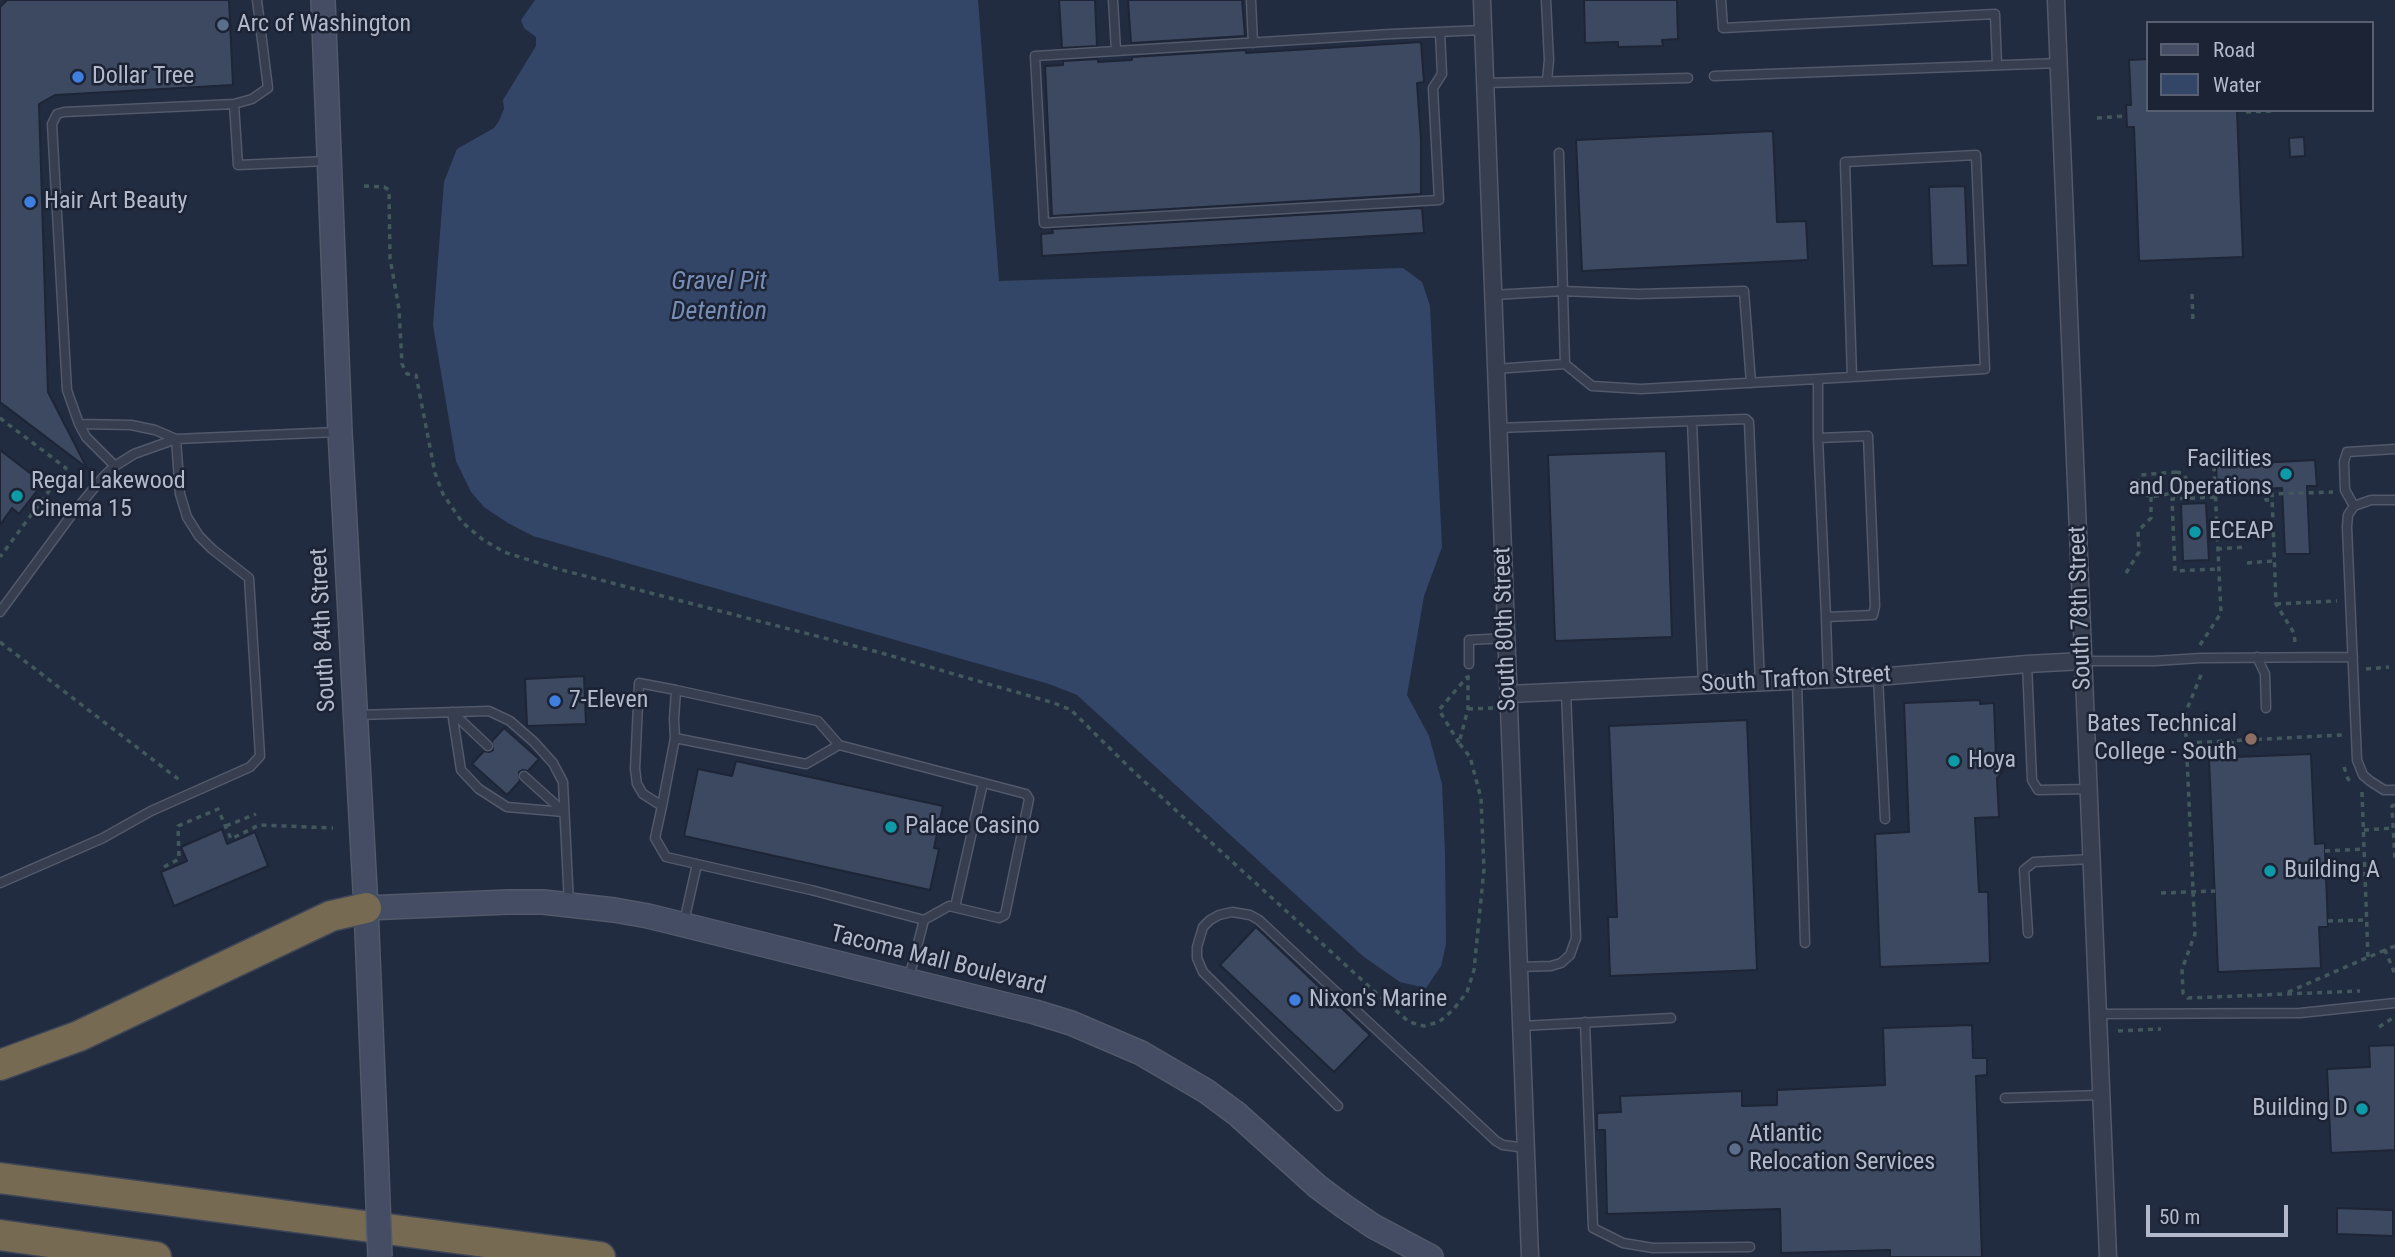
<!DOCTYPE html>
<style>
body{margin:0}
#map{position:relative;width:2395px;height:1257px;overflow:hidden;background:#222c40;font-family:"Roboto Condensed",sans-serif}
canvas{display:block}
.legend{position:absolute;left:2146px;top:21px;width:228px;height:91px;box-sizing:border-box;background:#1b2334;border:2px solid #575f70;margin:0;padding:9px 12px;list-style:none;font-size:21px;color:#b2b9ca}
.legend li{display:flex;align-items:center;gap:14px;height:35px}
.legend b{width:35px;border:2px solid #575f70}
.scale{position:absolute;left:2146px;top:1205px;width:142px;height:32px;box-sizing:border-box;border:4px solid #b2b9ca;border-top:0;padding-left:9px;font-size:21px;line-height:24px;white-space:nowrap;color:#b2b9ca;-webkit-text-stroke:5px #1b2334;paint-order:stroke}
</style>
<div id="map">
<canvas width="2395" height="1257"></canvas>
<ul class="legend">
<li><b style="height:9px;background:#444d63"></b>Road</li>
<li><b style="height:19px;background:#344668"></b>Water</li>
</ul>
<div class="scale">50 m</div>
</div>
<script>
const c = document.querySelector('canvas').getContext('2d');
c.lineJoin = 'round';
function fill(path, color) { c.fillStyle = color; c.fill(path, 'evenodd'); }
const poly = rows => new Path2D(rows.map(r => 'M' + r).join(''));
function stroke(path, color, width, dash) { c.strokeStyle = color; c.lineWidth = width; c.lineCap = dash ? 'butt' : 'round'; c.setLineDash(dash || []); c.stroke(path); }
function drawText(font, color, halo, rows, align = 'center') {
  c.font = font + ' "Roboto Condensed",sans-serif'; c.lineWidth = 5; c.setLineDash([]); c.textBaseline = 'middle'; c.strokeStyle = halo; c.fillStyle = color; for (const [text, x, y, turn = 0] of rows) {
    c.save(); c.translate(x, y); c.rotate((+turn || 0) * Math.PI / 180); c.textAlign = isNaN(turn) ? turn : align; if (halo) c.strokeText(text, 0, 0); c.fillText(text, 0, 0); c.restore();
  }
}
const water = poly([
 [535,0,978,0,999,281,1403,268,1422,282,1430,306,1442,547,1424,596,1407,695,1429,736,1442,784,1445,853,1446,944,1441,966,1426,988,1400,982,1364,957,1077,695,1049,684,533,536,508,523,484,507,471,492,456,461,433,325,444,182,457,149,494,128,499,121,504,109,503,100,536,46,536,37,524,28,521,20]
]);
const building = poly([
 [7,0,229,0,233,85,55,95,39,104,48,392,87,468,0,402,0,7,7,0],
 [1059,0,1095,0,1097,46,1062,48,1059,0],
 [1128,0,1242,0,1245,36,1131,43,1128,0],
 [1584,0,1677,0,1678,39,1662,40,1663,46,1618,47,1618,42,1585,43,1584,0],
 [1421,42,1424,82,1417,83,1421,140,1421,194,1052,216,1045,66,1063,65,1063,61,1098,59,1098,62,1132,60,1132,57,1246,50,1246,53,1421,42],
 [2148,59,2148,110,2237,110,2243,257,2139,261,2134,127,2127,127,2126,105,2131,105,2129,60,2148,59],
 [1773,131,1777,222,1806,221,1808,260,1582,271,1576,140,1773,131],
 [2304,137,2305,156,2290,157,2289,138,2304,137],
 [1965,186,1968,265,1932,266,1929,187,1965,186],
 [1422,208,1424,233,1042,256,1041,234,1053,233,1052,229,1422,208],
 [0,450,43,483,19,514,12,508,0,525,0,450],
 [1666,451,1672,637,1555,641,1548,455,1666,451],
 [2315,460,2317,486,2307,486,2310,554,2285,554,2282,488,2257,489,2257,486,2217,488,2216,463,2240,462,2241,464,2315,460],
 [2206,503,2209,560,2183,561,2181,504,2206,503],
 [584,676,586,724,527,726,525,679,584,676],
 [1980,700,1980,704,1994,703,1996,757,2003,762,2004,767,2003,771,1997,778,1999,817,1975,818,1979,892,1988,892,1990,963,1880,967,1875,834,1909,832,1904,703,1980,700],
 [1747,720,1757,970,1610,976,1608,917,1617,917,1609,726,1747,720],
 [504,728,539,759,528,771,523,770,519,772,520,781,507,795,472,764,484,751,489,752,493,750,492,741,504,728],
 [2311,754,2315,844,2325,843,2325,851,2328,927,2319,927,2321,968,2218,972,2209,758,2311,754],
 [736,761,943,806,934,848,939,849,930,890,684,836,698,769,732,776,736,761],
 [222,829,227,844,255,832,268,866,174,906,161,872,187,861,181,847,222,829],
 [1256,927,1370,1035,1334,1072,1220,965,1256,927],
 [1972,1025,1973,1058,1987,1058,1987,1075,1976,1076,1982,1257,1890,1257,1890,1250,1781,1253,1780,1209,1607,1214,1605,1130,1597,1130,1597,1113,1621,1112,1620,1096,1742,1091,1742,1106,1777,1105,1777,1090,1885,1085,1883,1028,1972,1025],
 [2395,1045,2395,1150,2331,1153,2327,1069,2370,1067,2369,1046,2395,1045],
 [2337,1208,2393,1210,2393,1236,2337,1234,2337,1208]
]);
const path = poly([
 [2246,112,2271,111],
 [2097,118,2125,116],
 [364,186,384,187,389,190,390,258,399,309,402,364,407,374,416,375,435,473,443,494,462,522,482,539,504,552,558,569,878,652,1054,703,1071,710,1135,773,1385,1001,1409,1022,1424,1026,1439,1022,1453,1010,1467,992,1474,970,1484,869,1483,847,1481,798,1470,757,1459,743,1468,709,1468,675],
 [2192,294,2193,322],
 [0,418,66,468,0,557],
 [2176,472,2182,473,2186,478,2184,489,2178,492,2151,497,2138,491,2136,485,2141,475,2176,472],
 [2266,488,2266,500,2272,500],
 [2215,497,2172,499,2175,571,2218,569],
 [2217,549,2247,547],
 [2247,563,2273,561],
 [2126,573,2139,552,2138,531,2151,518,2151,497],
 [2276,604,2337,601],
 [0,642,182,782],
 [2295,642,2294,633,2276,604,2272,494,2333,492],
 [2200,645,2221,613,2214,466],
 [2366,669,2389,667],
 [2201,675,2185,714,2195,934,2182,969,2183,993,2188,998,2360,991],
 [1468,709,1494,708],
 [2232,741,2233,757],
 [1459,743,1439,710,1467,677],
 [2187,743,2343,735],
 [2344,767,2348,779,2352,782],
 [2362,792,2368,958],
 [2395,805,2392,806,2395,861],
 [226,826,256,814],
 [2364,830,2393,828],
 [2325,851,2364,849],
 [164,867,179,859,178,826,218,809,231,839,259,825,333,828],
 [2161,893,2215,891],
 [2328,921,2367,920],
 [2395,946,2385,950,2395,974],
 [2288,992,2385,950],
 [2379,1027,2393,1018],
 [2118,1031,2161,1029]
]);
const service = poly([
 [1113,0,1116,51],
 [1251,0,1253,43],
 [1546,0,1549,60,1547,81],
 [1721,0,1723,28,1995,14,1997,65],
 [1440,32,1442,74,1433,88,1439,200,1044,223,1035,56,1391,34,1483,30],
 [1714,76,2059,63],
 [1485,83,1688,78],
 [234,104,238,165,327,161],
 [1559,153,1565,364],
 [1493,295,1562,291,1638,294,1744,291,1751,383],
 [1495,369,1565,364,1592,386,1641,389,1852,377,1985,369,1976,155,1845,162,1852,377],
 [1818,379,1818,438],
 [1692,421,1703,685],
 [1497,428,1746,419,1749,422,1760,683],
 [115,466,86,437,79,424,67,390,52,124,57,114,64,112,234,104,252,99,268,88,257,0],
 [2395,500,2371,500,2354,506,2348,515,2347,527,2357,760,2363,775,2370,781,2384,790,2395,790],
 [2354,506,2345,490,2344,462,2347,452,2395,449],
 [0,612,70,517,104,476,115,466,134,454,176,439,337,432],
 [1826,617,1873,615,1875,606,1868,436,1818,438,1826,617,1828,679],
 [2257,657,2265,674,2266,708],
 [2083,661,2154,661,2201,658,2353,657],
 [1469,664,1469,640,1507,638],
 [2027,664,2032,780,2038,790,2089,789],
 [1878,677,1885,819],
 [1797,681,1805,943],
 [452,712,461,770,479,789,507,807,564,812],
 [452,712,488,746],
 [358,715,489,711,510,721,534,742,553,763,563,782,569,904],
 [675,738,806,764,839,745],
 [524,776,564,812],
 [662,806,643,794,637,784,635,769,639,683,676,690,818,721,839,745,1026,794,1029,799,1005,915,999,918,949,906,924,920,811,890,666,857,655,838,662,806,675,738,674,719,676,690],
 [0,883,103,838,151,811,250,767,260,756,249,578,212,549,199,536,187,517,180,494,176,439,155,430,131,425,79,424],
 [955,907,983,783],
 [684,922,697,864],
 [2028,933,2024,870,2034,862,2092,859],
 [1520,967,1551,966,1561,963,1570,955,1576,938,1566,692],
 [909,978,924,920],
 [2098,1014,2300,1013,2395,1003],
 [1585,1022,1593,1228,1623,1243,1653,1248,1750,1247],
 [1522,1026,1671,1018],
 [2005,1098,2101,1095],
 [1338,1106,1203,972,1197,958,1197,947,1203,927,1210,920,1219,915,1232,912,1250,915,1259,920,1496,1141,1503,1145,1526,1148]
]);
const minor = poly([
 [1482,0,1530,1257],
 [2056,0,2108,1257],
 [1509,694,1878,677,2027,664,2083,661]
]);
const secondary = poly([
 [323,0,340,432,366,908,376,1148],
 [366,908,508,902,543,902,614,910,648,916,1035,1012,1071,1023,1141,1053,1206,1091,1237,1114,1318,1187,1345,1207,1373,1226,1431,1257]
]);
const motorway = poly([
 [0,1065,79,1036,331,916,366,908],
 [0,1178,600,1257],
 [0,1235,156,1257]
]);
const secondaryBridge = poly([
 [376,1148,380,1257]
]);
const markers = [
 [223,25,7,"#5c6f8a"],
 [78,77,7,"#3f7fe0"],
 [30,202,7,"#3f7fe0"],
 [2286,474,7,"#0f9aa8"],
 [17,496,7,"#0f9aa8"],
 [2195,532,7,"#0f9aa8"],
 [555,701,7,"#3f7fe0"],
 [2251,739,7,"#8d6e63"],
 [1954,761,7,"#0f9aa8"],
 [891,827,7,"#0f9aa8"],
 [2270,871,7,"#0f9aa8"],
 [1295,1000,7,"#3f7fe0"],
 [2362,1109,7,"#0f9aa8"],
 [1735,1149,7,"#5c6f8a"]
];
const poiNames = [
 ["Arc of Washington",237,25],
 ["Dollar Tree",92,77],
 ["Hair Art Beauty",44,202],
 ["Facilities",2272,460,"right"],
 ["and Operations",2272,488,"right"],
 ["Regal Lakewood",31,482],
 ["Cinema 15",31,510],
 ["ECEAP",2209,532],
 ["7-Eleven",569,701],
 ["Bates Technical",2237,725,"right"],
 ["College - South",2237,753,"right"],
 ["Hoya",1968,761],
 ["Palace Casino",905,827],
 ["Building A",2284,871],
 ["Nixon's Marine",1309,1000],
 ["Building D",2348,1109,"right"],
 ["Atlantic",1749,1135],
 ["Relocation Services",1749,1163]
];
const streetNames = [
 ["South 78th Street",2081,608,-92],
 ["South 80th Street",1506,629,-92],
 ["South 84th Street",324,630,-93],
 ["South Trafton Street",1796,680,-3],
 ["Tacoma Mall Boulevard",938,961,14]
];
const waterNames = [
 ["Gravel Pit",719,282],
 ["Detention",719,312]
];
fill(water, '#344668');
fill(building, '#3d4960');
stroke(building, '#1d2536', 2);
stroke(service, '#51596a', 11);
stroke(minor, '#51596a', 19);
stroke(secondary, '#51596a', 26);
stroke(motorway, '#3e4657', 33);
stroke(path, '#42585d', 3.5, [5, 5]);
stroke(service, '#363e4f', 8);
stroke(minor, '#363e4f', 16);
stroke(secondary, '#444d63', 23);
stroke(motorway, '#766b52', 30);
stroke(secondaryBridge, '#51596a', 26, []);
stroke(secondaryBridge, '#444d63', 23);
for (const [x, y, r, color] of markers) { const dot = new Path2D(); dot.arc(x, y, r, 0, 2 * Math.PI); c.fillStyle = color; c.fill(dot); stroke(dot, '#1b2334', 2.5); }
drawText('24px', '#b2b9ca', '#1b2334', poiNames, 'left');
drawText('24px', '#b2b9ca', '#1b2334', streetNames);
drawText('italic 26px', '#778db5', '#1b2334', waterNames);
</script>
